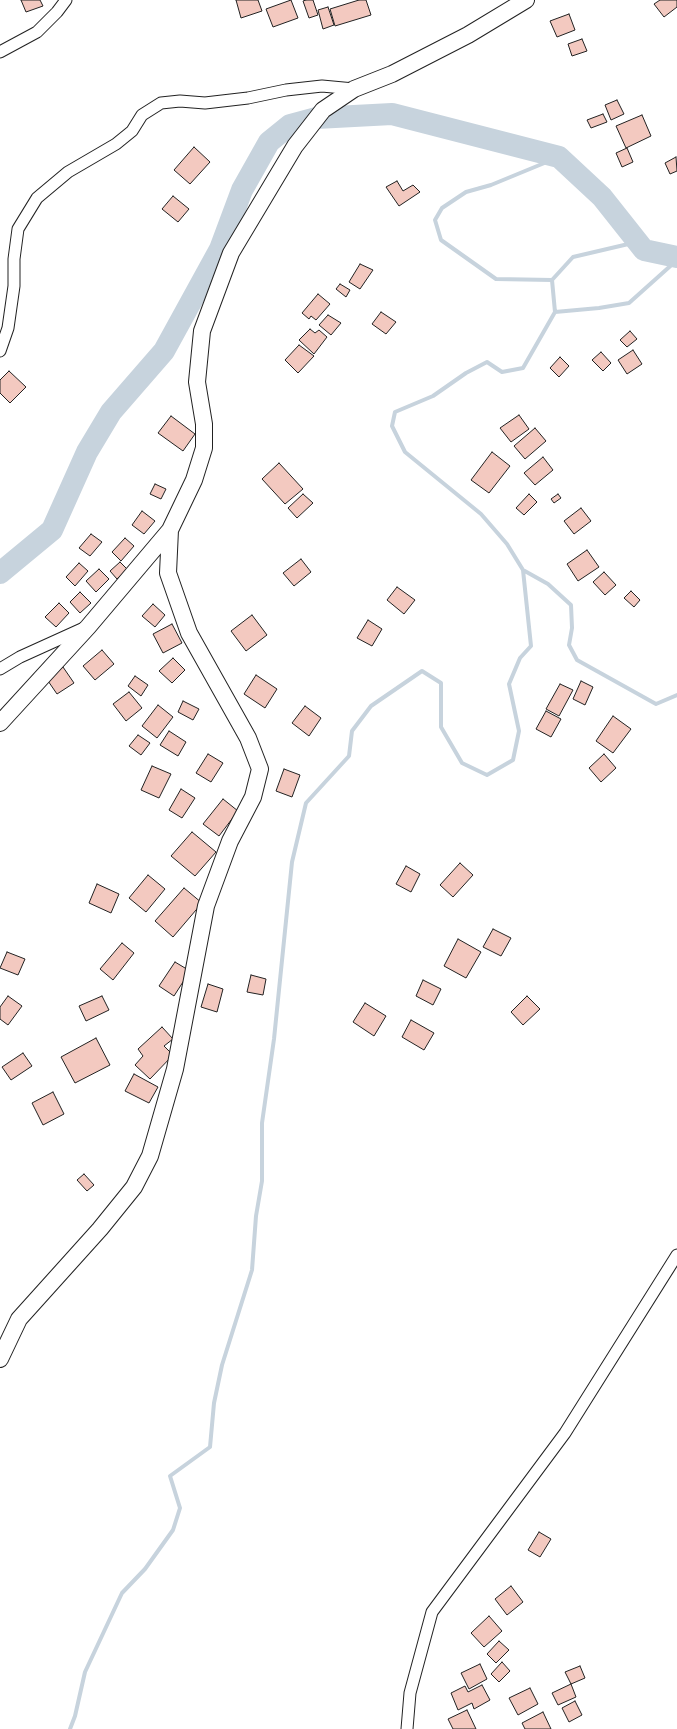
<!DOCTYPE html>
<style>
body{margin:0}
canvas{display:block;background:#fff}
</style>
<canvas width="677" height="1729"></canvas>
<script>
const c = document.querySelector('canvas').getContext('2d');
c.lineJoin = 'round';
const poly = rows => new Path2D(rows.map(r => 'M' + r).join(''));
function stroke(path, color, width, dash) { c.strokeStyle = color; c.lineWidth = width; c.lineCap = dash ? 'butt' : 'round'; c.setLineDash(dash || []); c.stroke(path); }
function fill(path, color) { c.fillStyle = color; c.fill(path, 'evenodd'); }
const stream = poly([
 [677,260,629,303,599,308,555,312,523,368,502,372,487,362,466,373,433,396,395,412,392,426,405,452,481,514,507,544,523,570,548,584,571,605,572,628,569,645,577,660,656,704,677,695],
 [552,280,496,279,441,240,435,220,442,208,466,192,491,185,559,157],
 [555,312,552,280,573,257,637,242],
 [70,1729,75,1716,85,1672,122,1593,145,1569,173,1530,180,1508,170,1476,210,1447,214,1403,222,1365,252,1270,256,1216,262,1181,262,1123,274,1039,292,862,306,803,349,756,352,731,371,706,422,671,441,683,441,727,462,763,487,775,513,760,519,731,509,684,520,658,531,646,523,570]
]);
const river = poly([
 [0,573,52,530,87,452,111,412,164,351,220,249,242,190,269,142,290,125,316,118,392,114,559,157,602,197,644,250,677,257]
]);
const building = poly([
 [21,0,40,0,43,6,26,12,21,0],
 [236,0,258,0,262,11,241,18,236,0],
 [291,0,298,18,273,27,266,9,291,0],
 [306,0,313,0,318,15,309,18,303,1,306,0],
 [359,0,366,0,371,15,335,26,330,9,359,0],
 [660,0,677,0,677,7,664,17,654,4,660,0],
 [328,7,334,25,323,29,318,10,328,7],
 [569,14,575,30,557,37,550,21,569,14],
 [582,39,587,51,572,56,568,44,582,39],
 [617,100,624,114,611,120,605,105,617,100],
 [603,114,607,122,591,128,587,120,603,114],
 [642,115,651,136,626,148,616,126,642,115],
 [194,147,210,162,190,184,174,170,194,147],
 [627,148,633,162,622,167,616,153,627,148],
 [676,157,677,171,670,174,665,163,676,157],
 [397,181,403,191,413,185,420,192,399,206,386,187,397,181],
 [173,196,189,209,178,222,162,209,173,196],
 [360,264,373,270,360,289,349,282,360,264],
 [340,284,350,290,346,297,336,289,340,284],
 [318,294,330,304,316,320,311,316,309,319,302,313,318,294],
 [381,312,396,322,386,334,372,324,381,312],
 [328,315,341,323,331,335,319,325,328,315],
 [310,329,315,333,319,330,327,337,314,354,299,340,310,329],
 [630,331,637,339,627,347,620,340,630,331],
 [299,345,314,356,298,373,285,360,299,345],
 [633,350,642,364,627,374,618,360,633,350],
 [601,352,611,363,603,371,592,360,601,352],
 [560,357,569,366,559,377,550,368,560,357],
 [9,371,26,387,10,403,0,393,0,380,9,371],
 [519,415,529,429,511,442,500,428,519,415],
 [171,416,195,434,183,451,158,433,171,416],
 [535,428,546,441,525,459,514,446,535,428],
 [492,452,510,466,489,493,471,480,492,452],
 [543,457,553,470,535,485,524,473,543,457],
 [279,463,303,489,285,504,262,479,279,463],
 [155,484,166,489,161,499,150,494,155,484],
 [303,494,313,503,297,518,288,508,303,494],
 [529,494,537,502,524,515,516,508,529,494],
 [558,494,561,498,554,503,551,499,558,494],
 [581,508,591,521,574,534,564,521,581,508],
 [142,511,155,521,144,534,132,525,142,511],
 [91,534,102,542,90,556,79,548,91,534],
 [125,538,134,546,121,561,112,552,125,538],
 [587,550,599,567,578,581,567,564,587,550],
 [301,559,311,572,294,586,283,573,301,559],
 [120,562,127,569,117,579,110,571,120,562],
 [79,563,88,571,75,586,66,577,79,563],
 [99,569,109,579,96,592,86,581,99,569],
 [604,572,616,585,605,595,593,582,604,572],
 [397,587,415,600,404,614,387,600,397,587],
 [631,591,640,600,634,607,624,598,631,591],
 [80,592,91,603,80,613,70,602,80,592],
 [59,603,69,613,56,627,45,617,59,603],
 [153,604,165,615,155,627,142,616,153,604],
 [252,615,267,635,246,651,231,631,252,615],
 [368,620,382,629,372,646,357,638,368,620],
 [172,624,182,643,163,653,153,634,172,624],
 [102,650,114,664,95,680,83,666,102,650],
 [173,658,185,670,172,683,159,671,173,658],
 [63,667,74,683,57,694,46,678,63,667],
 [256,675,277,689,265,708,244,694,256,675],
 [135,676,148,685,141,696,128,686,135,676],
 [581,681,593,687,585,705,573,699,581,681],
 [560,684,573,690,559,716,546,709,560,684],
 [129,692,142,708,126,721,113,704,129,692],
 [183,701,199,709,193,720,178,712,183,701],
 [158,705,173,717,157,738,142,726,158,705],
 [305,706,321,718,309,736,292,723,305,706],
 [546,711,561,719,551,737,536,729,546,711],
 [613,716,631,729,613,753,596,741,613,716],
 [169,731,186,742,178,756,160,745,169,731],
 [138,735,150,743,141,755,129,746,138,735],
 [208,754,223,763,211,782,196,773,208,754],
 [604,754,616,768,601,782,589,768,604,754],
 [152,766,171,774,159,798,141,790,152,766],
 [284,769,300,775,292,797,276,791,284,769],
 [181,789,195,798,182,818,169,810,181,789],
 [223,799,238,811,219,836,203,824,223,799],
 [192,832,216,852,195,876,171,856,192,832],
 [460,863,473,875,453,897,440,885,460,863],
 [406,866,420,874,411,892,396,884,406,866],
 [148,875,165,889,146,912,129,898,148,875],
 [97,884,119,894,111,913,89,903,97,884],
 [184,888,202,903,173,937,155,921,184,888],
 [493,929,511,938,501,956,483,947,493,929],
 [458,939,481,952,466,978,444,966,458,939],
 [122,943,134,953,113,980,100,969,122,943],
 [7,952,25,959,18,975,0,968,7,952],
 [175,962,190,971,174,996,159,986,175,962],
 [251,975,266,979,263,995,247,992,251,975],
 [423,980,441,989,433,1005,416,996,423,980],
 [208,984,223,989,217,1012,201,1007,208,984],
 [8,996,22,1006,8,1025,0,1019,0,1007,8,996],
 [102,996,109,1010,86,1021,79,1006,102,996],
 [527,996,540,1009,523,1025,511,1012,527,996],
 [365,1003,386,1016,374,1036,353,1022,365,1003],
 [411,1020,434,1033,424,1050,402,1037,411,1020],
 [162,1027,173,1039,164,1046,173,1055,150,1079,135,1065,143,1056,138,1049,162,1027],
 [96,1038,110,1065,75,1083,61,1057,96,1038],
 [23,1053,32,1066,11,1080,2,1067,23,1053],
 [134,1074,158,1087,149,1103,125,1091,134,1074],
 [53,1092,64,1114,43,1125,32,1103,53,1092],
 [84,1174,94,1185,87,1191,77,1180,84,1174],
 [539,1532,551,1539,540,1557,528,1550,539,1532],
 [511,1586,523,1602,507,1615,495,1599,511,1586],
 [489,1616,502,1631,484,1647,471,1633,489,1616],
 [499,1641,509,1650,496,1663,487,1654,499,1641],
 [502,1662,510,1671,499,1682,491,1674,502,1662],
 [480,1664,487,1679,469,1689,461,1673,480,1664],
 [580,1666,585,1678,571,1684,565,1672,580,1666],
 [571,1684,576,1697,558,1705,552,1693,571,1684],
 [482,1685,490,1700,474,1709,472,1703,458,1710,451,1693,465,1686,468,1692,482,1685],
 [530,1688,538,1704,518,1715,509,1698,530,1688],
 [575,1701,582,1715,569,1722,562,1708,575,1701],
 [467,1710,476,1729,453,1729,448,1719,467,1710],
 [543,1712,551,1729,525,1729,522,1723,543,1712]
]);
const street = poly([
 [0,52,37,32,57,12,66,0],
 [0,351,8,328,14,286,14,259,18,229,37,198,68,172,116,144,132,131,142,115,161,103,180,101,205,103,248,98,286,90,322,86,354,89],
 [0,669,20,657,84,628],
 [407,1729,410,1693,432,1612,565,1433,677,1255]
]);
const secondary = poly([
 [0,723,88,627,170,530,194,480,204,448,204,424,197,382,202,331,231,253,295,146,323,110,354,89,392,74,468,35,526,0],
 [0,1359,19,1319,100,1229,134,1187,150,1156,175,1069,206,906,230,841,253,797,260,769,248,738,189,633,168,573,170,530]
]);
stroke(stream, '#c7d3dd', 4);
stroke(river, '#c7d3dd', 22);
fill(building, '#f3c9c0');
stroke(building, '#222', 1);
stroke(street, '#222', 13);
stroke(secondary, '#222', 18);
stroke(street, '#fff', 11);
stroke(secondary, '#fff', 16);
</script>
